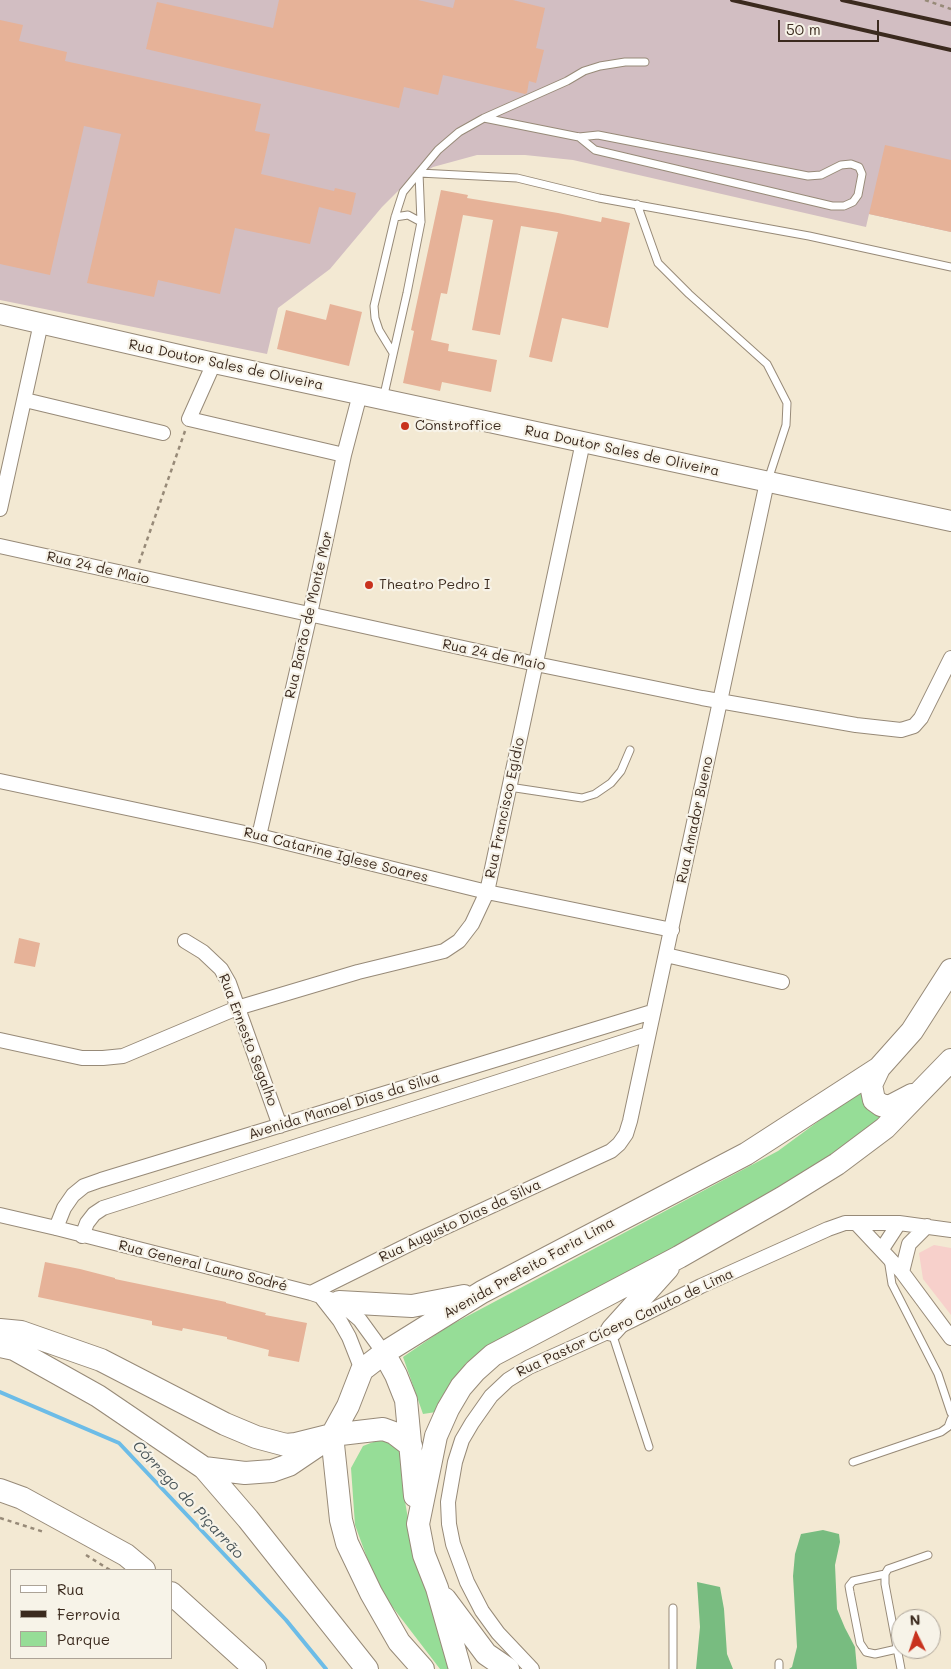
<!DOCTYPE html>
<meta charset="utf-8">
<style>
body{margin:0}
#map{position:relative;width:951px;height:1669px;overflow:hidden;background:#f3e9d3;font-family:Mali,sans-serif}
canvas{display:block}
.legend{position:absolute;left:10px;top:1569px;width:162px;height:90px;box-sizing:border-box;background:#f7f3e8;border:1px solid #aca397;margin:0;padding:6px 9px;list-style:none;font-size:15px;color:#3b2a1e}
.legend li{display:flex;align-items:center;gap:10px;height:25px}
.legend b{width:25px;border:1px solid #aca397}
.north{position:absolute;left:891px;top:1609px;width:50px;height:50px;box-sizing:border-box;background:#f7f3e8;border:1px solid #aca397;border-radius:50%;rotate:356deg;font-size:14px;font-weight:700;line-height:20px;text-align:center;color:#3b2a1e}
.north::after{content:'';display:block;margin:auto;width:18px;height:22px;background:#c8321e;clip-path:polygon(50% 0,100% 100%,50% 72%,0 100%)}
.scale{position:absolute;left:778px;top:20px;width:101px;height:22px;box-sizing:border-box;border:2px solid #3b2a1e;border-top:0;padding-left:6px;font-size:15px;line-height:18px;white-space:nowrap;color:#3b2a1e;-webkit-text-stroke:4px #f7f3e8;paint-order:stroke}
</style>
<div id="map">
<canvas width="951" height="1669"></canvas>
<ul class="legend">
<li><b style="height:6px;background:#fff"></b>Rua</li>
<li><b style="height:6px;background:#3b2a1e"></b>Ferrovia</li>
<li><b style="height:14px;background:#96dd97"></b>Parque</li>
</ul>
<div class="north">N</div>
<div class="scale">50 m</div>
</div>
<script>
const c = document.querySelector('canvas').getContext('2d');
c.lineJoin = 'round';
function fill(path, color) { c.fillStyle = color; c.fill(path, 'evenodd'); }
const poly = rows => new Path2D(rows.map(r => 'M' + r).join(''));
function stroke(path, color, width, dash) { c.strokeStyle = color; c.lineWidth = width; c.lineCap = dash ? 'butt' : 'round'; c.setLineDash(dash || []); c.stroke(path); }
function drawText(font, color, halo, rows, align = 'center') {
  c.font = font + ' Mali,sans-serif'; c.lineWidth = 4.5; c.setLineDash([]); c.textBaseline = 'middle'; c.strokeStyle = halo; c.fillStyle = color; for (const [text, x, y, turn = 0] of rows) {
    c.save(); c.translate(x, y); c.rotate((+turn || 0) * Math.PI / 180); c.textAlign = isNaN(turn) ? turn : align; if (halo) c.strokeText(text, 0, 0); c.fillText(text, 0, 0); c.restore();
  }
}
const built = poly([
 [934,1245,951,1248,951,1315,923,1279,919,1253]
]);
const industrial = poly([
 [0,0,951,0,951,232,869,214,866,227,573,160,525,155,477,155,433,167,405,184,382,207,330,269,278,308,267,354,0,300]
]);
const green = poly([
 [864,1084,886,1122,705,1233,466,1363,436,1412,423,1414,403,1357,447,1327,778,1151,835,1109],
 [381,1439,401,1447,402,1483,411,1537,453,1669,440,1669,378,1588,355,1525,351,1468,363,1446]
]);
const forest = poly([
 [823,1530,839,1534,840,1542,835,1565,837,1609,845,1628,855,1647,857,1669,789,1669,792,1667,797,1647,793,1576,795,1554,801,1534],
 [697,1582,720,1587,724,1609,727,1654,733,1669,696,1669,700,1627]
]);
const stream = poly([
 [0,1392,119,1443,286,1620,326,1669]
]);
const building = poly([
 [279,0,418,0,453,8,455,0,513,0,545,8,536,48,544,50,536,83,529,81,527,93,525,94,443,75,438,95,404,87,399,108,146,49,157,2,273,28],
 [0,20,23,25,19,41,67,52,65,61,261,104,255,131,270,134,261,174,334,191,335,188,356,193,351,215,319,207,310,244,235,228,220,294,158,280,154,297,87,283,121,134,84,126,50,275,0,264],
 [885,145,951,160,951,232,869,214],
 [441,190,468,195,467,198,558,213,601,222,602,217,630,223,608,328,562,318,552,362,529,357,558,232,521,226,500,335,472,330,493,220,463,215,447,294,441,293,431,340,449,344,448,351,497,360,491,392,442,382,440,391,403,383,414,331,411,330],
 [330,304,362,312,349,366,277,349,286,310,326,320],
 [19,938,40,943,35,967,14,963],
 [45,1262,80,1269,115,1278,115,1279,226,1302,226,1303,266,1313,265,1315,307,1323,299,1362,268,1356,269,1350,227,1339,227,1337,183,1328,182,1331,152,1325,152,1321,38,1297]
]);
const path = poly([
 [925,0,951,9],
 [139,563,185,431],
 [0,1518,44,1532],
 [86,1555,110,1570]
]);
const lane = poly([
 [484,118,579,137,598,135,808,176,821,175,841,165,851,164,859,167,862,174,858,195,853,202,844,206,832,206,595,150,579,137],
 [419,173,517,178,599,198,809,236,951,267],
 [637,204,658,263,689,294,767,364,787,403,786,425,768,480],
 [395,217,408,215,421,222],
 [393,353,379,330,375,318,374,306,395,217,403,192,438,150,459,132,484,118,567,81,584,71,600,66,625,62,645,62],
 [383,399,407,293,421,222,419,173],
 [509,787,582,798,595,794,611,783,621,771,630,750],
 [888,1259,892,1284,938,1374,951,1413],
 [612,1333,649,1447],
 [853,1462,941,1432,948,1427,951,1419],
 [885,1574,853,1581,849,1586,850,1592,860,1643,866,1652,875,1654,897,1649],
 [779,1663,779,1669],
 [673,1669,673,1608],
 [901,1669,885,1584,885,1574,888,1569,928,1555]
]);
const street = poly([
 [214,363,189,419,344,455],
 [25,400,163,433],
 [0,509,41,323],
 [0,546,536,664,702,698,856,725,901,730,914,726,921,718,951,658],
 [0,781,259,836,487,892,672,930],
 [259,836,310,614,344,455,360,394],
 [185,941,203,952,221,969,229,983,280,1126],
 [666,955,782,982],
 [0,1040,82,1058,103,1058,123,1056,237,1008,358,972,444,951,459,941,472,924,487,892,583,442],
 [0,1215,56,1228,311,1293,339,1302,360,1320,384,1353],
 [856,1223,902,1272,951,1338],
 [56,1228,64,1208,73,1195,84,1186,101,1180,652,1012],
 [82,1236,87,1223,94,1214,103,1208,648,1034],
 [882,1249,899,1223],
 [902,1272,909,1244,927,1226],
 [311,1293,424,1237,611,1151,619,1144,626,1134,630,1121,767,482],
 [322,1298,340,1321,349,1337,362,1370],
 [532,1669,498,1633,482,1611,467,1582,453,1544,449,1524,448,1502,455,1462,462,1440,472,1423,491,1396,508,1380,529,1367,612,1330,701,1286,828,1229,845,1223,899,1223,951,1230]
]);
const secondary = poly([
 [0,314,214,363,951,521]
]);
const primary = poly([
 [879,1068,871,1085,874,1100,881,1105,889,1107,912,1095],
 [339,1302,412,1306,464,1296],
 [0,1330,21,1332,101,1360,225,1424,256,1437,286,1445,296,1444,332,1435,383,1429,394,1433,411,1446],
 [612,1330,668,1268],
 [0,1346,14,1349,98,1396,204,1468,248,1519,367,1669],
 [384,1353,396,1375,406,1400,415,1496],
 [204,1468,245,1473,272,1471,289,1465,323,1442],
 [0,1490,22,1498,126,1555,144,1570],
 [171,1593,255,1669],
 [445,1599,486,1654,508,1669],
 [423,1669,399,1642,371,1593,347,1543,341,1520,332,1435,348,1406,362,1370,384,1353,482,1292,746,1154,879,1068,912,1031,951,970],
 [460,1669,437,1588,424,1555,418,1524,436,1436,448,1409,461,1387,475,1371,493,1355,679,1257,782,1198,837,1164,885,1128,951,1060]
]);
const rail = poly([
 [732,0,951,50],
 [842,0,951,24]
]);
const markers = [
 [405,426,5,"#c8321e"],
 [369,585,5,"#c8321e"]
];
const streetNames = [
 ["Rua Doutor Sales de Oliveira",226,365,12],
 ["Rua Doutor Sales de Oliveira",622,451,12],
 ["Rua 24 de Maio",98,568,13],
 ["Rua Barão de Monte Mor",309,615,-77],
 ["Rua 24 de Maio",494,655,12],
 ["Rua Francisco Egídio",505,808,-78],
 ["Rua Amador Bueno",695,820,-78],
 ["Rua Catarine Iglese Soares",336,855,14],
 ["Rua Ernesto Segalho",248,1040,69],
 ["Avenida Manoel Dias da Silva",344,1106,-17],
 ["Rua Augusto Dias da Silva",460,1221,-25],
 ["Rua General Lauro Sodré",203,1266,14],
 ["Avenida Prefeito Faria Lima",529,1268,-29],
 ["Rua Pastor Cícero Canuto de Lima",625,1323,-25]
];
const poiNames = [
 ["Constroffice",415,426],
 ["Theatro Pedro I",379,585]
];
const waterNames = [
 ["Córrego do Piçarrão",188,1500,47]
];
fill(built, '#f7d0cb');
fill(industrial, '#d2bec2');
fill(green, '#96dd97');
fill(forest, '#78bc80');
stroke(stream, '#6cbce7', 4);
fill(building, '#e6b298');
stroke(lane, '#978a78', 9);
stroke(street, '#978a78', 16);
stroke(secondary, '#978a78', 22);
stroke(primary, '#978a78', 24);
stroke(path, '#978a78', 2.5, [4, 4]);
stroke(lane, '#fff', 7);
stroke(street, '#fff', 14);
stroke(secondary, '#fff', 20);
stroke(primary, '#fff', 22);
stroke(rail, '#3b2a1e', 4);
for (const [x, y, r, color] of markers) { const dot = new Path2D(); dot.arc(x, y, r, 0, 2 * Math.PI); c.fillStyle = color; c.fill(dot); stroke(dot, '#f7f3e8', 2); }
drawText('14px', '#3b2a1e', '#f7f3e8', streetNames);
drawText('14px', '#3b2a1e', '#f7f3e8', poiNames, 'left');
drawText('italic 15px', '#4a565a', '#f7f3e8', waterNames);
</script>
